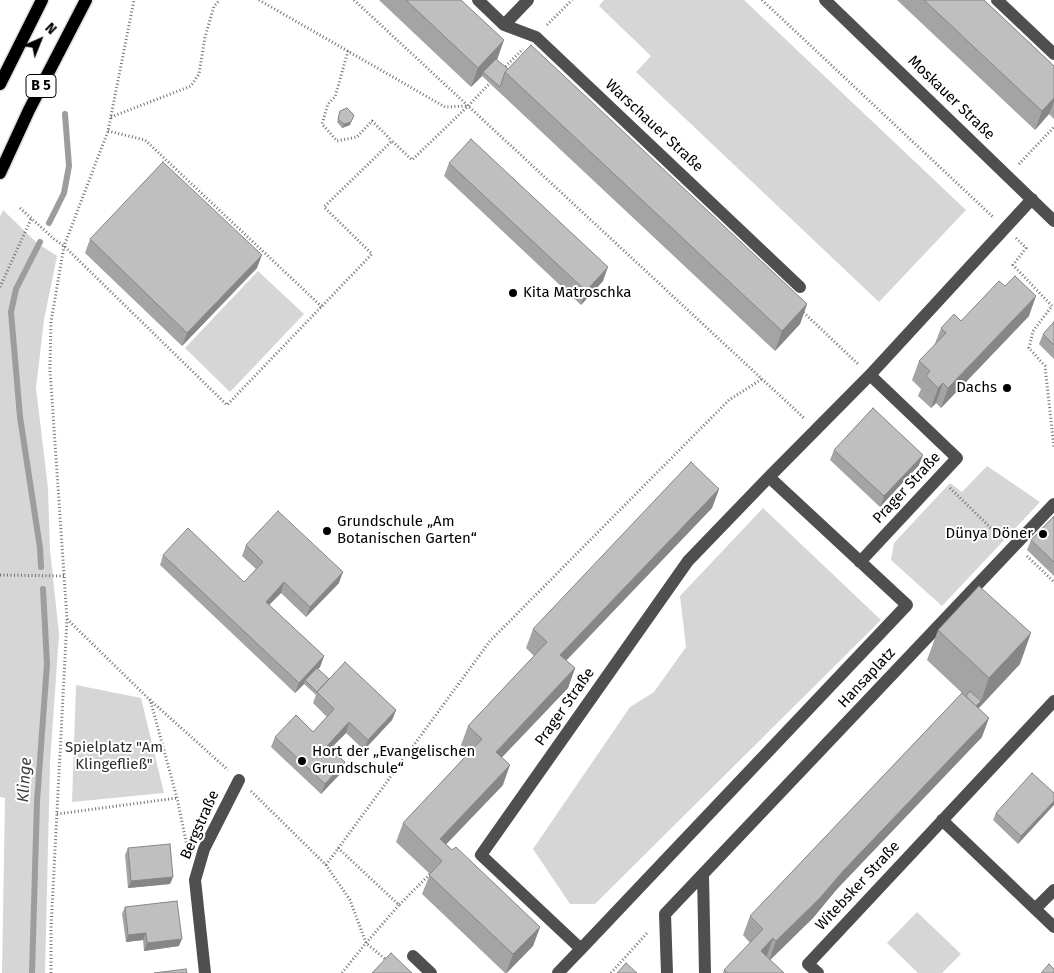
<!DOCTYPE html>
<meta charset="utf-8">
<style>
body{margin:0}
#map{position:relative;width:1054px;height:973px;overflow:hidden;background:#fff;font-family:"Fira Sans",sans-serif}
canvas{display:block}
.north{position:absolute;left:15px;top:15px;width:50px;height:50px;-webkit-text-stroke:4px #fff;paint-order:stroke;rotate:44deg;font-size:14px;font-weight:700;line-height:20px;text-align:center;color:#000}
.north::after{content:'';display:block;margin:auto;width:18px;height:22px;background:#000;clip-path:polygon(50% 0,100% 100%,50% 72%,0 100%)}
</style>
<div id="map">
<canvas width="1054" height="973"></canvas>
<div class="north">N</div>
</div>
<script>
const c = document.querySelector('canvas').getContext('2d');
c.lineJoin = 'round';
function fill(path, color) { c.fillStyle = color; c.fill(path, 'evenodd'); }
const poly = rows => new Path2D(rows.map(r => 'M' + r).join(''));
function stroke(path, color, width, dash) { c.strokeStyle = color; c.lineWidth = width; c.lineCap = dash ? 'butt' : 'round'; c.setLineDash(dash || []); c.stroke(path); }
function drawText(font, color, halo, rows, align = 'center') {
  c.font = font + ' "Fira Sans",sans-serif'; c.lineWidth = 4; c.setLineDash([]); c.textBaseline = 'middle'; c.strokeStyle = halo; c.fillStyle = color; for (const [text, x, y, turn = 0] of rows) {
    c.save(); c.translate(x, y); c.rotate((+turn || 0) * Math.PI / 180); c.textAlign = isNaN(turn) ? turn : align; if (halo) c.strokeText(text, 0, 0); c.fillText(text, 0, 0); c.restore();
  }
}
const green = poly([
 [604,0,744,0,966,210,879,302,636,72,651,56,599,6],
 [3,210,37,243,57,256,44,320,36,388,48,488,50,550,59,634,50,763,45,973,2,973,5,798,0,797,0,217],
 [258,271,304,314,230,392,185,348],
 [987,466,1040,502,942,606,891,560,894,543,950,483,962,492],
 [763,508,881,620,595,904,570,904,533,849,630,707,654,692,686,647,680,596],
 [76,685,141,698,164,793,72,802],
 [917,912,961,954,942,973,918,973,887,943]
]);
const stream = poly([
 [49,223,64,193,69,166,65,114],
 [40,242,16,289,11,312,20,417,40,548,41,567],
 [32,973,37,801,47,664,43,589]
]);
const path = poly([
 [259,0,445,107,467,106],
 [354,0,804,418],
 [762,0,993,217],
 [547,25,572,0],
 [348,51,335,97,328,104,322,124,337,141,357,137,372,121,392,141],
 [503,69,523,49],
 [111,117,124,112,191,86,199,74,205,37,214,6,220,0],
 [108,131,145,140,322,307],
 [1019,164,1054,127],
 [20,208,54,239,64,246,227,405,372,254,324,207,392,141,412,160,468,106,490,83],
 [1016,238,1026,248,1013,265,1052,306,1033,331,1029,348,1045,366,1054,448],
 [0,287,31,219],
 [801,310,858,364],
 [950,488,1001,538],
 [1027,556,1054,582],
 [0,575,64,576],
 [67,619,149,699,228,770],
 [150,699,177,798,187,846],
 [251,791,326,865,350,900,366,943,385,959,388,959],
 [57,814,177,798],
 [338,848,399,905,431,873],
 [326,865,490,641,729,400,762,379],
 [51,973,51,928,67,619,50,369,51,322,64,246,108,131,134,0],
 [342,973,366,943,399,905],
 [611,973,648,932]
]);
const minor = poly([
 [478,0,504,25,536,37,800,287],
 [825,0,1054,221],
 [997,0,1054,54],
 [504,25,528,0],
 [769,477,907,605,581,949,481,855,688,561,769,477,870,375,1032,199],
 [860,562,957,458,870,375],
 [942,820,1054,927],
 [703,875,705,973],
 [1035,909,1054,890],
 [413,956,431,973],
 [205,973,195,880,204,849,239,780],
 [558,973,581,949],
 [667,973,665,914,1054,504],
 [818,973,808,964,1054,701]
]);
const major = poly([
 [0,84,42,0],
 [0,173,29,110,86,0]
]);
const wall = poly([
 [379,0,461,0,497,60,508,69,807,304,800,324,775,351,482,76,471,87],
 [897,0,984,0,1054,66,1054,119,1049,114,1035,130],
 [340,111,354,115,350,125,342,128,337,122],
 [449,163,603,281,581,305,444,176],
 [90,239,257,268,182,346,85,253],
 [1029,316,941,408,936,403,931,408,918,396,921,389,912,380,919,361,934,346,941,328,961,321],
 [1054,320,1054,359,1039,344,1043,334,1053,323],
 [834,450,919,465,880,507,830,460],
 [719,489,712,508,566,661,575,668,568,688,501,758,503,785,446,844,540,927,533,946,507,973,505,973,422,894,430,874,396,842,403,823,469,753,461,745,468,726,534,656,526,648,533,629],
 [1054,516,1054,576,1027,550,1031,540],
 [246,545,339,583,306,617,281,593,269,605,324,656,320,667,318,669,329,679,396,710,392,720,364,750,346,733,330,749,341,773,321,794,271,747,275,737,313,732,327,717,313,703,316,695,304,684,295,693,160,565,163,555,244,582,256,569,242,556],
 [938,630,1020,664,978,708,982,737,837,889,813,918,770,960,784,973,723,973,724,970,750,943,743,935,750,916,962,693,927,660],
 [1054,793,1018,844,993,820,996,813],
 [128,848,173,877,170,884,128,888,125,855],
 [125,907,179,946,144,951,143,940,126,942,122,914]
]);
const shadedWall = poly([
 [504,40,497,60,483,72,482,76,471,87,478,68],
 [1054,98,1054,102,1049,114,1035,130,1042,111],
 [351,122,350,125,342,128,344,124],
 [262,255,257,268,182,346,187,333],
 [608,267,603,281,581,305,586,291],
 [1036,296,1029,316,941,408,948,388],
 [807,304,800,324,775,351,782,331],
 [943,383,936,403,931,408,938,388],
 [923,455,919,465,880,507,884,496],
 [719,489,712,508,553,674,560,655],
 [343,572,339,583,306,617,310,607],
 [284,582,281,593,262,612,266,602],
 [1031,633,1020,664,966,722,968,714,981,701,989,678],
 [324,656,320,667,306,681,305,680,304,684,295,693,299,683],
 [575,668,568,688,488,772,496,752],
 [396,710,392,720,364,750,368,740],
 [989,718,982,737,837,889,813,918,769,961,776,941],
 [349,722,346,733,323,756,327,746],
 [345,762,341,773,321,794,325,784],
 [510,765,503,785,436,855,440,839],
 [1054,801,1054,805,1018,844,1021,836],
 [173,877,170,884,128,888,131,881],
 [540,927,533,946,506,973,513,954],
 [146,933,143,940,126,942,128,935],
 [773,938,766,958,761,951],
 [182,939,179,946,144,951,147,943]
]);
const building = poly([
 [406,0,461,0,504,40,478,68,406,0],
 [924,0,984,0,1054,66,1054,98,1042,111,924,0],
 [531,45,807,304,782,331,505,72,531,45],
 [496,59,508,69,505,72,500,87,483,72,496,59],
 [347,108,354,115,351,122,344,124,338,119,340,111,347,108],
 [471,139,608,267,586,291,449,163,471,139],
 [163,162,262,255,187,333,90,239,163,162],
 [1015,276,1036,296,948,388,943,383,938,388,926,376,930,371,919,361,946,333,941,328,954,314,961,321,999,281,1005,286,1015,276],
 [1054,322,1054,345,1043,334,1054,322],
 [873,408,923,455,884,496,834,450,873,408],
 [691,462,719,489,560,655,575,668,496,752,510,765,440,839,452,850,456,847,540,927,513,954,429,875,442,861,403,823,482,739,468,726,547,642,533,629,691,462],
 [278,511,343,572,310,607,284,582,266,602,324,656,299,683,163,555,188,528,244,582,263,562,246,545,278,511],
 [1054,516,1054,562,1031,540,1054,516],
 [979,586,1031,633,989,678,938,630,979,586],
 [345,662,396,710,368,740,349,722,327,746,345,762,325,784,275,737,296,715,313,732,334,709,317,692,345,662],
 [317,668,329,679,317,692,305,680,317,668],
 [970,691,981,701,976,706,966,696,970,691],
 [962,693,989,718,844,870,820,898,776,941,773,938,761,951,784,973,728,973,724,970,763,929,750,916,962,693],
 [1032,773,1054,793,1054,801,1021,836,996,813,1032,773],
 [170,844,173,877,131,881,128,848,170,844],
 [177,901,182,939,147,943,146,933,128,935,125,907,177,901],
 [391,953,412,973,372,973,391,953],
 [626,963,637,973,617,973,626,963],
 [1049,964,1054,969,1054,973,1041,973,1049,964],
 [186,969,187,973,154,973,186,969]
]);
const markers = [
 [513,293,5,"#000"],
 [1007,388,5,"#000"],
 [327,531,5,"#000"],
 [1043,534,5,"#000"],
 [302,761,5,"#000"]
];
const shields = [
 [41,86,30]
];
const shieldNames = [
 ["B 5",41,86]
];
const streetNames = [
 ["Moskauer Straße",951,98,44],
 ["Warschauer Straße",654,126,43],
 ["Prager Straße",907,488,-47],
 ["Hansaplatz",867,678,-47],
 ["Prager Straße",565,707,-55],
 ["Bergstraße",200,825,-66],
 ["Witebsker Straße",858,886,-47]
];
const poiNames = [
 ["Kita Matroschka",523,293],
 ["Dachs",997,388,"right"],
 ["Grundschule „Am",337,522],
 ["Botanischen Garten“",337,539],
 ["Dünya Döner",1033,534,"right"],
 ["Hort der „Evangelischen",312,752],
 ["Grundschule“",312,769]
];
const parkNames = [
 ["Spielplatz \"Am",114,748],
 ["Klingefließ\"",114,765]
];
const waterNames = [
 ["Klinge",25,780,-86]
];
fill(green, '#d6d6d6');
stroke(stream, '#9d9d9d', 6);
stroke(major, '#dbdbdb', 15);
stroke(path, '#717171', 3, [1, 2.5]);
stroke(minor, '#4f4f4f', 12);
stroke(major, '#000', 12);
fill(wall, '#a4a4a4');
fill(shadedWall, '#868686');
fill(building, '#bfbfbf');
stroke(building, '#868686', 1);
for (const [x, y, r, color] of markers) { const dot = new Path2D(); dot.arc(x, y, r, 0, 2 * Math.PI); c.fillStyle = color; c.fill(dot); stroke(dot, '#fff', 2); }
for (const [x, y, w] of shields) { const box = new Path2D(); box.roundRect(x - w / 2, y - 11.5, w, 23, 4); c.fillStyle = '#fff'; c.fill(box); stroke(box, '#000', 1); }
drawText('bold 14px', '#000', null, shieldNames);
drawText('15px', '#000', '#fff', streetNames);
drawText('15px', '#000', '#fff', poiNames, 'left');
drawText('15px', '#2d2d2d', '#fff', parkNames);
drawText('italic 16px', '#3e3e3e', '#fff', waterNames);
</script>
